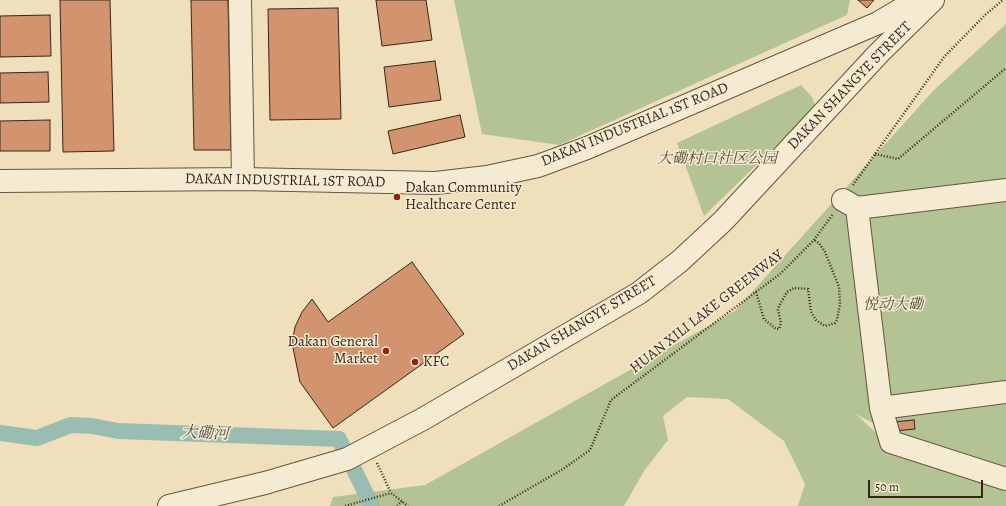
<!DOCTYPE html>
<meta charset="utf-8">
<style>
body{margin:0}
#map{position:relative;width:1006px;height:506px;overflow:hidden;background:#efe0bb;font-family:Alegreya,serif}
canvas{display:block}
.scale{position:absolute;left:868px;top:480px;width:115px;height:18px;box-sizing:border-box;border:2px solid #372618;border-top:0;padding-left:5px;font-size:12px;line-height:14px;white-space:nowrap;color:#372618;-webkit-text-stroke:3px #f5ebd3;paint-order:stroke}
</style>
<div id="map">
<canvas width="1006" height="506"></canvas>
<div class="scale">50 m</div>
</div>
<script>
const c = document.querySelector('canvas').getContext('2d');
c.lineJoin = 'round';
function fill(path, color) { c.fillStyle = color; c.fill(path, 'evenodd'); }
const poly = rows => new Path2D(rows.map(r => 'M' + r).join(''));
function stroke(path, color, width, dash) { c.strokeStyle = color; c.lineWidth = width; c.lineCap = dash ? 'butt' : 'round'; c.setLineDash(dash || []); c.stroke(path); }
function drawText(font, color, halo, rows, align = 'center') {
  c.font = font + ' Alegreya,"Noto Serif SC",serif'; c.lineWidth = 3; c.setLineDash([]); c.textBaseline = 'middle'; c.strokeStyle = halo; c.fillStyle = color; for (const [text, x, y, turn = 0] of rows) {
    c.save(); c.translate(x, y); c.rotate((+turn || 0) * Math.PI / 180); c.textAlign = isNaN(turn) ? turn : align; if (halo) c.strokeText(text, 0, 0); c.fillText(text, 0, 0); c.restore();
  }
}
const green = poly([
 [454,0,850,0,847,15,559,145,482,134],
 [1006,24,1006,506,798,506,805,484,784,441,728,399,687,397,663,416,668,440,644,471,624,506,330,506,333,497,425,485,735,311,933,91],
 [856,414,976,479,891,447],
 [801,85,812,97,816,107,704,216,677,143]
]);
const canal = poly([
 [0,433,37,438,71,425,92,426,118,431,339,439,372,506]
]);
const building = poly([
 [60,0,110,0,114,151,63,152,60,0],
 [191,0,228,0,231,150,194,150,191,0],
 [376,0,426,0,432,40,382,46,376,0],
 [858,0,874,0,867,8,858,0],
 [338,8,341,119,270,120,268,9,338,8],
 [50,15,51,56,0,57,0,16,50,15],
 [435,61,441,100,389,107,384,67,435,61],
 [48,72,49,102,0,103,0,73,48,72],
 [460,115,465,137,393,154,388,131,460,115],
 [50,120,50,151,0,151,0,121,50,120],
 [412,262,464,334,333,428,300,382,292,343,295,327,302,312,312,299,328,322,412,262],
 [914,420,915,429,895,431,893,422,914,420]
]);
const path = poly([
 [875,154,898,159,1006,68],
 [853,185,944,57,986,14,1003,0],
 [756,292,764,319,776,329,779,329,781,323,778,310,779,306,787,292,794,288,808,289,811,312,816,320,825,326,835,323,837,320,840,304,839,287,825,252,819,243,814,240],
 [377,463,391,493],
 [345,506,391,493,408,506],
 [397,506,402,501],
 [499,506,563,469,590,450,611,400,780,274,814,240,833,214]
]);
const minor = poly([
 [240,0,243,179],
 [0,181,243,179,436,183,487,177,538,166,587,148,878,23,917,0],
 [843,200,857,208,881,408,891,442,1006,479],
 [857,208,1006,190],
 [881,408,1006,392],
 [169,506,265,483,347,459,423,419,639,293,680,261,723,221,879,53,933,0]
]);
const markers = [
 [397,197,4,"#8f2418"],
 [386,351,4,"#8f2418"],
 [415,362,4,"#8f2418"]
];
const streetNames = [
 ["DAKAN SHANGYE STREET",850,86,-46],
 ["DAKAN INDUSTRIAL 1ST ROAD",635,125,-22],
 ["DAKAN INDUSTRIAL 1ST ROAD",285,181,1],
 ["HUAN XILI LAKE GREENWAY",707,312,-38],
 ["DAKAN SHANGYE STREET",582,324,-31]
];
const parkNames = [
 ["大磡村口社区公园",717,159],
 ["悦动大磡",893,305]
];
const poiNames = [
 ["Dakan Community",405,188],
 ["Healthcare Center",405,205],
 ["Dakan General",378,342,"right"],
 ["Market",378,359,"right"],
 ["KFC",423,362]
];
const waterNames = [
 ["大磡河",205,434,2]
];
fill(green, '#b3c394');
stroke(canal, '#9abdb1', 16);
fill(building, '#d2946f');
stroke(building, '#372618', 1);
stroke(minor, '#655441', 24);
stroke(path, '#372618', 2.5, [1, 2]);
stroke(minor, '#f5ebd3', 22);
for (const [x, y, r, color] of markers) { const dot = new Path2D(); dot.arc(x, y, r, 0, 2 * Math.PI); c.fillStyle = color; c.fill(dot); stroke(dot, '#f5ebd3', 1.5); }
drawText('15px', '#372618', '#f5ebd3', streetNames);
drawText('italic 15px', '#564d37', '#f5ebd3', parkNames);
drawText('15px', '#372618', '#f5ebd3', poiNames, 'left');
drawText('italic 16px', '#555346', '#f5ebd3', waterNames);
</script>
